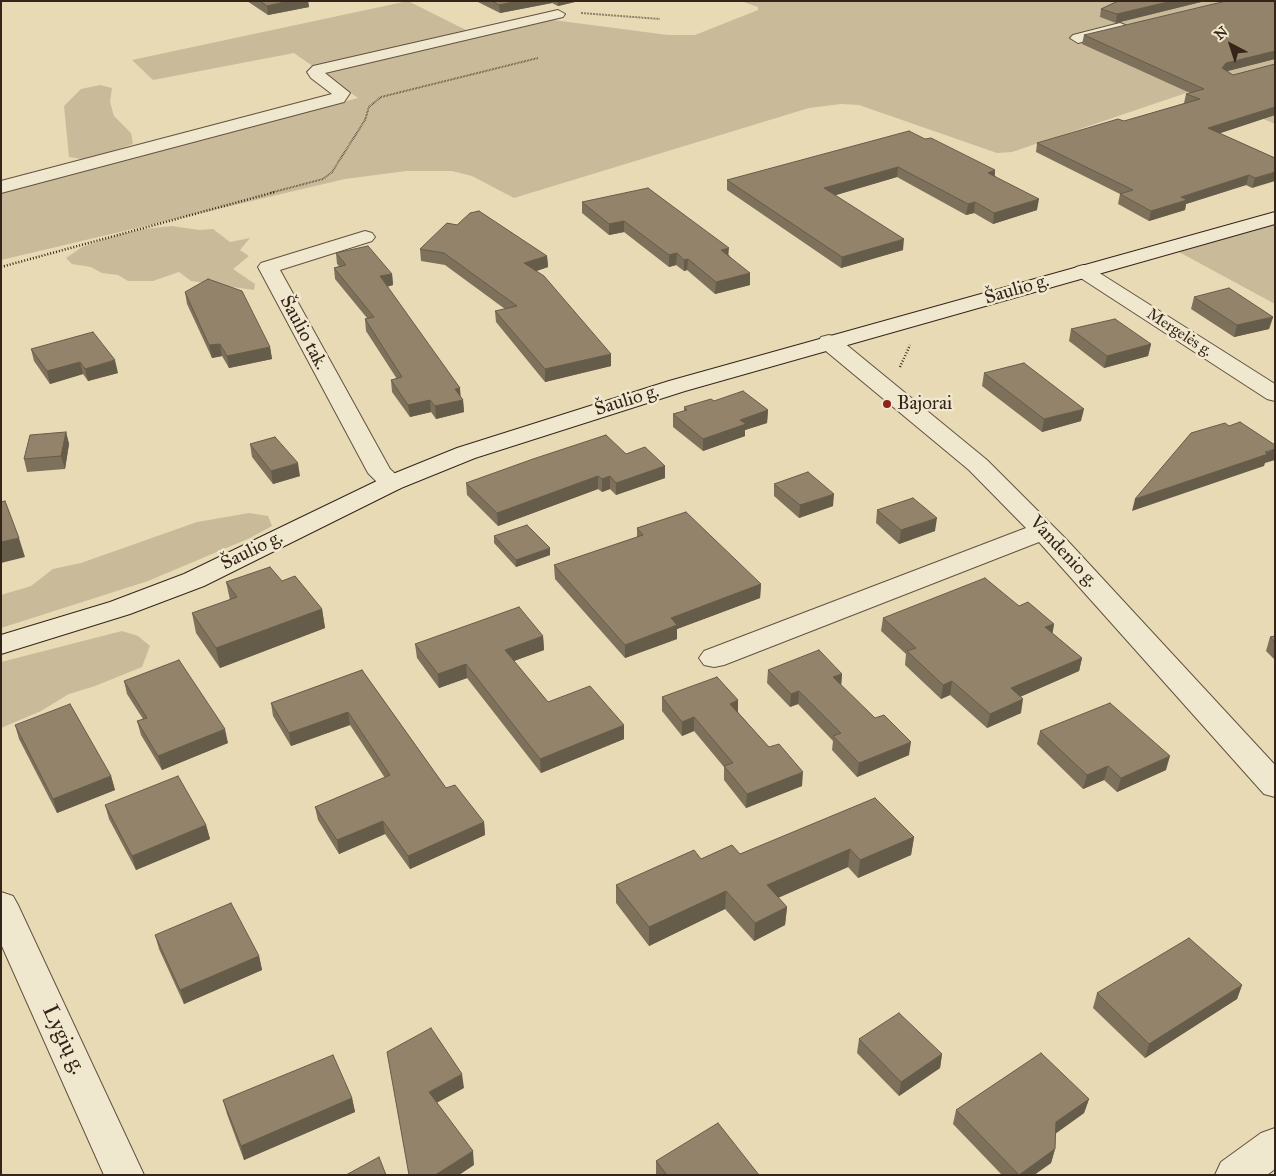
<!DOCTYPE html>
<meta charset="utf-8">
<style>
body{margin:0}
#map{position:relative;width:1276px;height:1176px;overflow:hidden;background:#e7dab4;font-family:"IM FELL Great Primer",serif}
canvas{display:block}
.frame{position:absolute;inset:0;border:2px solid #352519;pointer-events:none}
.north{position:absolute;left:1206px;top:20px;width:50px;height:50px;-webkit-text-stroke:4px #efe7ce;paint-order:stroke;rotate:320deg;font-size:14px;font-weight:700;line-height:20px;text-align:center;color:#352519}
.north::after{content:'';display:block;margin:auto;width:18px;height:22px;background:#352519;clip-path:polygon(50% 0,100% 100%,50% 72%,0 100%)}
</style>
<div id="map">
<canvas width="1276" height="1176"></canvas>
<div class="frame"></div>
<div class="north">N</div>
</div>
<script>
const c = document.querySelector('canvas').getContext('2d');
c.lineJoin = 'round';
function fill(path, color) { c.fillStyle = color; c.fill(path, 'evenodd'); }
const poly = rows => new Path2D(rows.map(r => 'M' + r).join(''));
function stroke(path, color, width, dash) { c.strokeStyle = color; c.lineWidth = width; c.lineCap = dash ? 'butt' : 'round'; c.setLineDash(dash || []); c.stroke(path); }
function drawText(font, color, halo, rows, align = 'center') {
  c.font = font + ' "IM FELL Great Primer",serif'; c.lineWidth = 5; c.setLineDash([]); c.textBaseline = 'middle'; c.strokeStyle = halo; c.fillStyle = color; for (const [text, x, y, turn = 0] of rows) {
    c.save(); c.translate(x, y); c.rotate((+turn || 0) * Math.PI / 180); c.textAlign = isNaN(turn) ? turn : align; if (halo) c.strokeText(text, 0, 0); c.fillText(text, 0, 0); c.restore();
  }
}
const green = poly([
 [408,1,480,37,553,20,668,35,695,35,758,10,758,7,741,1,1275,1,1275,124,1195,90,1012,152,997,153,859,105,841,104,809,108,514,198,472,176,452,171,406,171,345,179,1,260,1,192,358,98,294,53,153,80,132,60],
 [100,85,112,88,110,102,114,116,131,133,133,144,99,156,82,159,69,157,64,106,81,89],
 [1275,224,1275,304,1179,252],
 [172,226,199,230,213,229,230,242,250,238,240,250,249,256,233,269,255,284,254,290,191,281,179,272,153,281,128,281,118,275,102,273,91,267,72,264,66,258,82,247,115,236,144,229],
 [249,513,268,516,272,526,250,538,148,581,1,628,1,595,31,586,53,569,81,563,197,522],
 [122,631,138,636,150,646,142,667,95,686,69,694,41,711,1,728,1,662]
]);
const pathFar1 = poly([
 [581,13,660,19],
 [270,193,323,179,332,172,365,120,369,107,381,97,538,58]
]);
const path = poly([
 [1,267,275,192],
 [900,367,910,345]
]);
const street = poly([
 [558,10,565,14,563,17,325,73,350,93,344,102,1,193,1,181,332,94,311,78,307,72,313,66,558,10],
 [1120,23,1125,25,1128,28,1125,31,1078,43,1070,38,1073,35,1120,23],
 [365,231,372,233,375,237,372,241,280,270,390,469,405,483,401,488,392,491,383,488,368,473,258,267,261,263,365,231],
 [1083,265,1090,267,1275,384,1275,401,1267,399,1076,275,1073,271,1076,267,1083,265],
 [829,335,837,337,987,460,1066,539,1275,765,1275,797,1264,794,1039,542,724,665,714,667,704,665,699,658,704,651,1026,528,969,470,821,347,818,342,821,337,829,335],
 [1,892,13,896,18,905,144,1175,104,1175,1,944,1,892],
 [1275,1128,1275,1169,1267,1175,1215,1175,1221,1162,1261,1133,1275,1128]
]);
const secondary = poly([
 [1275,212,1275,224,685,391,475,458,401,488,204,586,130,614,1,654,1,635,110,602,184,574,383,478,457,448,669,381,1275,212]
]);
const wall = poly([
 [247,1,308,1,309,7,268,15],
 [476,1,579,1,558,6,552,3,500,13],
 [1119,1,1205,1,1116,23,1100,17,1101,9],
 [1275,1,1275,59,1227,71,1233,75,1275,64,1275,115,1219,133,1275,158,1252,188,1246,185,1186,204,1185,210,1149,221,1118,204,1120,194,1036,152,1037,143,1124,121,1185,103,1184,103,1186,94,1190,93,1082,44,1084,35],
 [925,139,995,170,995,176,1037,210,993,224,974,213,966,215,897,177,835,195,903,250,841,268,727,190,727,180],
 [582,202,729,255,750,285,715,294,687,270,684,271,676,265,669,267,624,232,609,235,582,213],
 [420,249,547,256,548,267,536,271,611,366,545,382,496,322,495,311,505,309,445,265,421,261],
 [336,253,392,274,393,285,387,287,463,400,464,412,436,419,431,412,410,417,392,392,391,380,397,379,366,331,365,319,367,318,335,279,334,268,339,266,337,264],
 [185,292,270,347,272,359,229,368,222,356,212,358,187,304],
 [1194,297,1273,317,1269,329,1234,337,1191,309],
 [1071,329,1151,344,1148,356,1104,368,1069,341],
 [31,349,118,373,88,381,83,374,50,384,34,361],
 [984,373,1081,421,1042,432,982,386],
 [714,401,768,410,767,423,745,430,745,436,703,451,673,427,673,414,684,411,684,407],
 [66,432,69,444,65,469,27,472,24,459],
 [250,444,300,476,273,484,252,457],
 [626,454,665,466,665,478,616,495,610,489,602,492,598,489,498,526,467,495,466,483],
 [774,484,833,506,799,518,774,496],
 [877,510,935,531,899,544,876,523],
 [637,528,761,584,760,598,677,629,677,639,625,658,555,579,554,565,637,537],
 [494,536,550,555,516,567,494,543],
 [226,582,322,609,325,628,220,668,196,633,192,613,230,600],
 [1019,606,1054,624,1052,633,1082,658,1079,671,1020,697,1021,713,987,728,950,695,941,699,905,665,906,654,881,631,883,618],
 [543,636,544,650,513,661,548,702,624,739,541,773,467,678,439,688,417,658,415,644],
 [1275,636,1275,660,1266,651,1270,637],
 [362,670,446,788,484,822,485,835,410,869,385,834,339,854,318,820,315,807,385,778,350,725,291,746,273,716,271,703],
 [768,670,842,674,841,685,909,755,857,777,832,750,833,741,798,704,790,707,767,683],
 [124,681,228,743,162,770,141,735,137,721,143,719,127,694],
 [662,697,738,700,738,712,802,786,746,808,724,780,724,767,694,731,682,736,662,711],
 [15,725,111,776,115,790,57,813,19,739],
 [1040,731,1166,770,1117,792,1104,780,1083,789,1037,744],
 [105,805,206,825,210,839,136,870,109,819],
 [914,837,911,855,858,878,848,867,778,898,787,907,785,925,754,941,725,909,649,946,616,903,616,885,701,859,740,854],
 [155,935,259,956,262,970,184,1004,159,949],
 [1242,985,1237,999,1145,1058,1093,1008,1097,993],
 [859,1039,942,1054,940,1068,899,1096,857,1053],
 [352,1098,355,1112,244,1160,227,1114,223,1100],
 [1089,1099,1084,1113,1055,1134,1055,1149,1051,1163,1034,1175,1002,1175,953,1124,956,1110],
 [656,1161,759,1175,656,1175]
]);
const shadedWall = poly([
 [289,1,308,1,309,7,268,15,267,6],
 [517,1,552,1,552,3,500,13,499,5],
 [558,1,579,1,558,6],
 [1172,1,1205,1,1116,23,1117,14],
 [1275,51,1275,59,1224,72,1222,68,1226,63],
 [1275,107,1275,115,1206,138,1208,128],
 [898,167,897,177,823,199,824,188],
 [995,170,994,181,988,173],
 [1275,172,1275,181,1252,188,1255,178],
 [1249,175,1246,185,1186,204,1185,210,1149,221,1151,211,1181,197],
 [1039,199,1037,210,993,224,994,213],
 [975,202,974,213,966,215,968,204],
 [624,221,624,232,609,235,609,224],
 [904,239,903,250,841,268,842,257],
 [729,248,728,259,721,250],
 [677,253,676,265,669,267,669,255],
 [547,256,548,267,525,275,524,263],
 [688,259,687,270,684,271,684,260],
 [750,273,750,285,715,294,716,282],
 [392,274,393,285,381,288,380,276],
 [1273,317,1269,329,1234,337,1237,325],
 [220,344,222,356,212,358,209,345],
 [1151,344,1148,356,1104,368,1107,356],
 [270,347,272,359,229,368,227,356],
 [611,354,611,366,545,382,545,369],
 [115,360,118,373,88,381,85,369],
 [80,362,83,374,50,384,47,371],
 [460,388,461,400,463,400,464,412,436,419,435,406,455,389],
 [430,400,431,412,410,417,408,405],
 [1084,409,1081,421,1042,432,1044,419],
 [768,410,767,423,745,430,745,436,703,451,703,439,740,420],
 [66,432,69,444,65,469,61,456],
 [1275,449,1275,460,1265,463,1264,466,1132,511,1135,499],
 [298,463,300,476,273,484,271,471],
 [665,466,665,478,616,495,616,483],
 [598,476,598,489,498,526,497,513],
 [610,476,610,489,602,492,602,479],
 [834,494,833,506,799,518,800,505],
 [937,518,935,531,899,544,901,530],
 [19,538,25,557,1,563,1,542],
 [550,548,550,555,516,567,516,560],
 [761,584,760,598,677,629,677,639,625,658,625,645,671,618],
 [322,609,325,628,220,668,216,648],
 [1054,624,1052,637,1045,627],
 [543,636,544,650,506,664,505,650],
 [1082,658,1079,671,1008,702,1011,688],
 [466,664,467,678,439,688,438,674],
 [842,674,841,687,833,677],
 [952,681,950,695,941,699,943,685],
 [799,691,798,704,790,707,791,694],
 [1023,699,1021,713,987,728,990,714],
 [738,700,738,714,730,704],
 [348,712,350,725,291,746,289,733],
 [694,717,694,731,682,736,682,722],
 [624,725,624,739,541,773,540,759],
 [225,729,228,743,162,770,158,756],
 [911,742,909,755,857,777,859,763],
 [1170,756,1166,770,1117,792,1121,778],
 [1108,766,1104,780,1083,789,1087,775],
 [803,772,802,786,746,808,747,794],
 [111,776,115,790,57,813,53,799],
 [383,821,385,834,339,854,337,840],
 [484,822,485,835,410,869,408,856],
 [206,825,210,839,136,870,132,856],
 [914,837,911,855,858,878,860,860],
 [850,849,848,867,766,903,767,885],
 [726,891,725,909,649,946,649,927],
 [787,907,785,925,754,941,755,923],
 [259,956,262,970,184,1004,180,990],
 [1242,985,1237,999,1145,1058,1149,1044],
 [942,1054,940,1068,899,1096,901,1082],
 [462,1074,464,1088,431,1106,429,1092],
 [352,1098,355,1112,244,1160,241,1146],
 [1089,1099,1084,1113,1052,1136,1056,1122],
 [1055,1149,1051,1163,1034,1175,1019,1175],
 [473,1151,474,1165,459,1175,435,1175]
]);
const building = poly([
 [260,1,289,1,267,6,260,1],
 [492,1,517,1,499,5,492,1],
 [1118,1,1172,1,1117,14,1101,9,1118,1],
 [1226,1,1275,1,1275,51,1226,63,1222,68,1233,75,1275,64,1275,107,1208,128,1275,158,1275,172,1255,178,1249,175,1181,197,1187,200,1151,211,1120,194,1133,190,1037,143,1118,119,1124,121,1200,99,1186,94,1204,89,1084,35,1226,1],
 [909,131,925,139,931,138,995,170,988,173,1039,199,994,213,975,202,968,204,898,167,824,188,904,239,842,257,727,180,909,131],
 [648,188,729,248,721,250,750,273,716,282,688,259,684,260,677,253,669,255,624,221,609,224,582,202,648,188],
 [479,211,547,256,524,263,544,276,611,354,545,369,495,311,517,306,444,253,420,249,447,223,457,225,470,213,479,211],
 [368,246,392,274,380,276,460,388,455,389,463,400,435,406,430,400,408,405,391,380,402,377,365,319,374,317,334,268,346,265,336,253,368,246],
 [208,279,242,291,270,347,227,356,220,344,209,345,185,292,208,279],
 [1229,288,1273,317,1237,325,1194,297,1229,288],
 [1115,319,1151,344,1107,356,1071,329,1115,319],
 [93,332,115,360,85,369,80,362,47,371,31,349,93,332],
 [1024,363,1084,409,1044,419,984,373,1024,363],
 [743,391,768,410,740,420,746,424,703,439,673,414,687,410,684,407,711,399,714,401,743,391],
 [1240,422,1275,445,1275,449,1265,452,1268,454,1135,499,1191,433,1225,423,1229,426,1240,422],
 [66,432,61,456,24,459,30,435,66,432],
 [606,435,626,454,645,447,665,466,616,483,610,476,602,479,598,476,497,513,466,483,533,459,606,435],
 [275,437,298,463,271,471,250,444,275,437],
 [808,472,834,494,800,505,774,484,808,472],
 [913,498,937,518,901,530,877,510,913,498],
 [5,501,19,538,1,542,1,502,5,501],
 [686,512,761,584,671,618,677,625,625,645,554,565,643,535,637,528,686,512],
 [527,525,550,548,516,560,494,536,527,525],
 [270,567,282,581,295,576,322,609,216,648,192,613,237,597,226,582,270,567],
 [985,578,1019,606,1028,602,1054,624,1045,627,1082,658,1011,688,1023,699,990,714,952,681,943,685,907,651,916,648,883,618,985,578],
 [519,607,543,636,505,650,548,702,590,686,624,725,540,759,466,664,438,674,415,644,519,607],
 [1275,636,1275,642,1270,637,1275,636],
 [819,650,842,674,833,677,875,718,884,715,911,742,859,763,833,736,841,733,799,691,791,694,768,670,819,650],
 [179,660,225,729,158,756,137,721,147,718,124,681,179,660],
 [362,670,446,788,455,785,484,822,408,856,383,821,337,840,315,807,390,775,348,712,289,733,271,703,362,670],
 [717,677,738,700,730,704,769,747,779,744,803,772,747,794,724,766,733,763,694,717,682,722,662,697,717,677],
 [1110,703,1170,756,1121,778,1108,766,1087,775,1040,731,1110,703],
 [70,704,111,776,53,799,15,725,70,704],
 [178,776,206,825,132,856,105,805,178,776],
 [875,798,914,837,860,860,850,849,767,885,787,907,755,923,726,891,649,927,616,885,694,850,701,859,732,845,740,854,875,798],
 [231,903,259,956,180,990,155,935,231,903],
 [1189,938,1242,985,1149,1044,1097,993,1189,938],
 [899,1013,942,1054,901,1082,859,1039,899,1013],
 [431,1028,462,1074,429,1092,473,1151,435,1175,409,1175,387,1052,431,1028],
 [1041,1053,1089,1099,1056,1122,1055,1149,1019,1175,956,1110,1041,1053],
 [333,1055,352,1098,241,1146,223,1100,333,1055],
 [718,1123,759,1175,667,1175,656,1161,718,1123],
 [379,1157,386,1175,346,1175,379,1157]
]);
const markers = [
 [887,404,5,"#8f2418"]
];
const farStreetnames = [
 ["Mergelės g.",1179,333,33]
];
const streetNames = [
 ["Šaulio g.",1017,290,-16],
 ["Šaulio tak.",303,333,62],
 ["Šaulio g.",627,401,-17],
 ["Šaulio g.",252,551,-26],
 ["Vandenio g.",1063,552,47]
];
const poiNames = [
 ["Bajorai",897,404]
];
const nearStreetnames = [
 ["Lygių g.",63,1040,65]
];
fill(green, '#c9bb9a');
stroke(street, '#625240', 2);
stroke(secondary, '#352519', 2);
stroke(pathFar1, '#352519', 2, [0.5, 1]);
stroke(path, '#352519', 2.5, [1, 2]);
fill(street, '#efe7ce');
fill(secondary, '#efe7ce');
fill(wall, '#7e715b');
fill(shadedWall, '#665c4a');
fill(building, '#92836a');
stroke(building, '#665c4a', 1);
for (const [x, y, r, color] of markers) { const dot = new Path2D(); dot.arc(x, y, r, 0, 2 * Math.PI); c.fillStyle = color; c.fill(dot); stroke(dot, '#efe7ce', 2); }
drawText('16px', '#352519', '#efe7ce', farStreetnames);
drawText('19px', '#352519', '#efe7ce', streetNames);
drawText('19px', '#352519', '#efe7ce', poiNames, 'left');
drawText('22px', '#352519', '#efe7ce', nearStreetnames);
</script>
